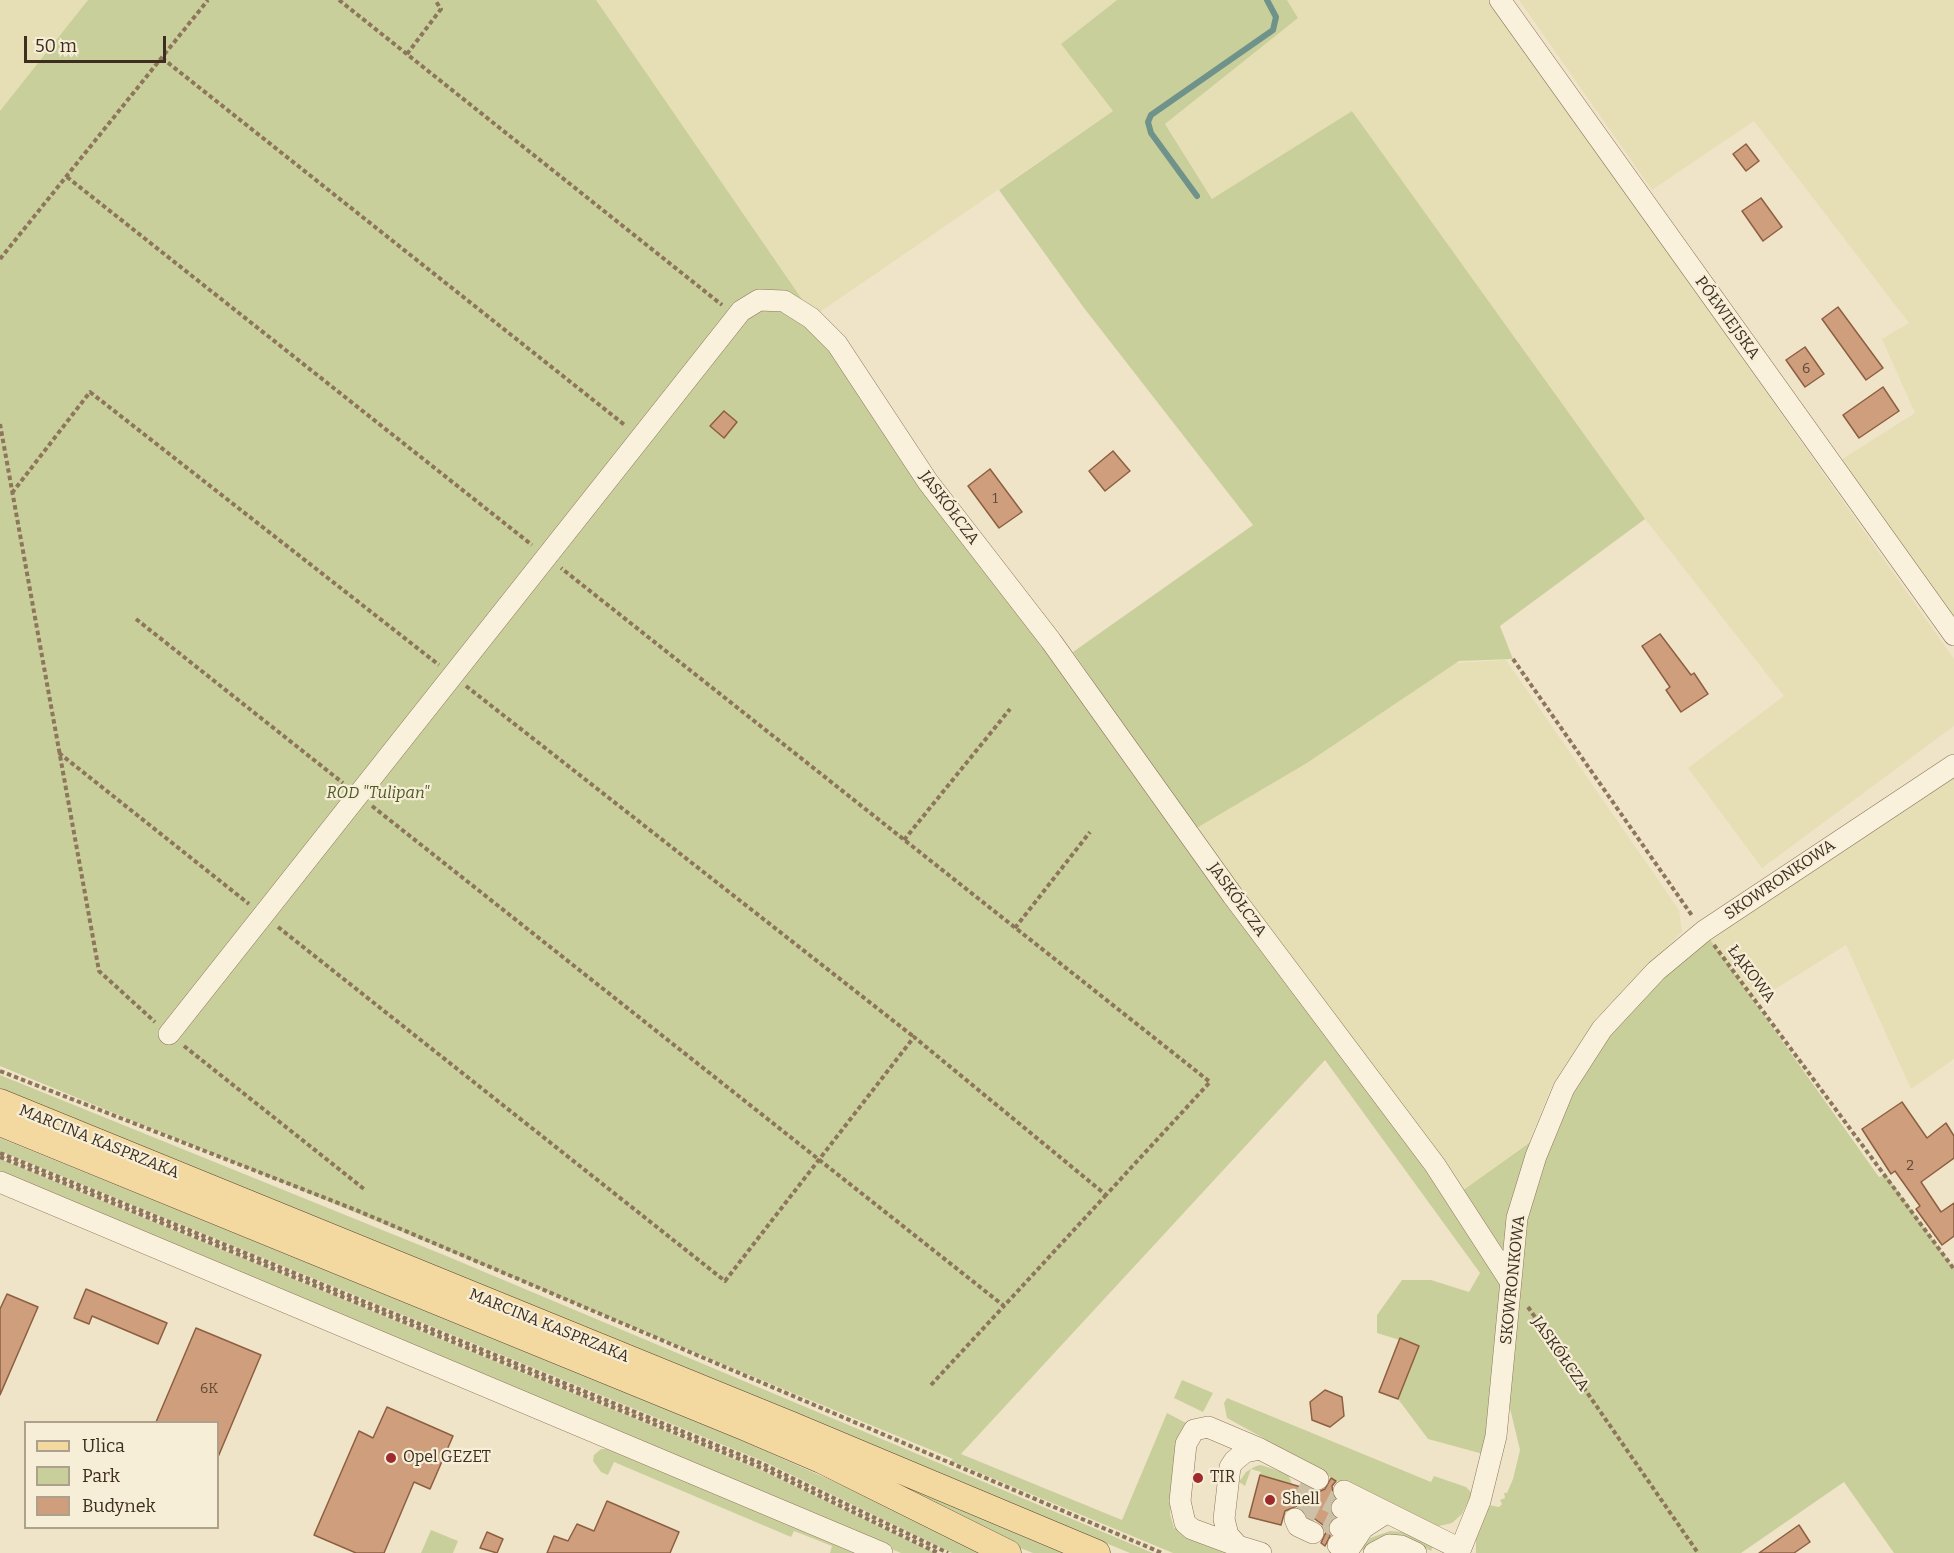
<!DOCTYPE html>
<meta charset="utf-8">
<style>
body{margin:0}
#map{position:relative;width:1954px;height:1553px;overflow:hidden;background:#f0e4c8;font-family:Bitter,serif}
canvas{display:block}
.legend{position:absolute;left:24px;top:1421px;width:195px;height:108px;box-sizing:border-box;background:#f7eed8;border:2px solid #ada18e;margin:0;padding:8px 10px;list-style:none;font-size:18px;color:#3d2e20}
.legend li{display:flex;align-items:center;gap:12px;height:30px}
.legend b{width:30px;border:2px solid #ada18e}
.scale{position:absolute;left:24px;top:36px;width:142px;height:27px;box-sizing:border-box;border:3px solid #3d2e20;border-top:0;padding-left:8px;font-size:18px;line-height:21px;white-space:nowrap;color:#3d2e20;-webkit-text-stroke:4px #f7eed8;paint-order:stroke}
</style>
<div id="map">
<canvas width="1954" height="1553"></canvas>
<ul class="legend">
<li><b style="height:8px;background:#f3d9a0"></b>Ulica</li>
<li><b style="height:16px;background:#c9cf9b"></b>Park</li>
<li><b style="height:16px;background:#cf9f7d"></b>Budynek</li>
</ul>
<div class="scale">50 m</div>
</div>
<script>
const c = document.querySelector('canvas').getContext('2d');
c.lineJoin = 'round';
function fill(path, color) { c.fillStyle = color; c.fill(path, 'evenodd'); }
const poly = rows => new Path2D(rows.map(r => 'M' + r).join(''));
function stroke(path, color, width, dash) { c.strokeStyle = color; c.lineWidth = width; c.lineCap = dash ? 'butt' : 'round'; c.setLineDash(dash || []); c.stroke(path); }
function drawText(font, color, halo, rows, align = 'center') {
  c.font = font + ' Bitter,serif'; c.lineWidth = 4.5; c.setLineDash([]); c.textBaseline = 'middle'; c.strokeStyle = halo; c.fillStyle = color; for (const [text, x, y, turn = 0] of rows) {
    c.save(); c.translate(x, y); c.rotate((+turn || 0) * Math.PI / 180); c.textAlign = isNaN(turn) ? turn : align; if (halo) c.strokeText(text, 0, 0); c.fillText(text, 0, 0); c.restore();
  }
}
const farmland = poly([
 [0,0,90,0,0,112],
 [594,0,1117,0,1061,44,1113,111,811,318],
 [1287,0,1490,0,1954,659,1954,726,1762,868,1688,768,1784,696,1645,519,1352,111,1213,200,1165,124,1298,18],
 [1519,0,1954,0,1954,620,1841,460,1915,413,1882,339,1909,323,1754,121,1652,190],
 [1506,660,1679,910,1682,932,1597,1017,1552,1086,1529,1142,1462,1191,1195,829,1307,763,1455,663],
 [1954,765,1954,1059,1911,1089,1846,945,1756,1001,1704,932]
]);
const green = poly([
 [88,0,596,0,821,327,1462,1191,1547,1130,1602,1029,1704,931,1879,1177,1886,1175,1954,1269,1954,1553,1894,1553,1844,1482,1741,1553,1476,1553,1476,1536,1489,1505,1499,1507,1502,1504,1500,1500,1505,1498,1504,1493,1507,1493,1513,1479,1520,1450,1503,1379,1495,1383,1483,1454,1428,1439,1398,1399,1419,1346,1377,1333,1377,1315,1402,1280,1431,1280,1469,1292,1480,1273,1325,1060,961,1454,1122,1520,1167,1413,1186,1423,1178,1436,1170,1514,1174,1528,1186,1536,1235,1553,1173,1553,951,1461,953,1459,0,1066,0,111],
 [1117,0,1287,0,1298,18,1165,124,1212,199,1352,111,1645,519,1500,626,1513,659,1459,661,1307,763,1195,829,1073,652,1253,525,1084,308,999,190,1113,111,1061,44],
 [0,1075,444,1255,1153,1553,1130,1553,12,1093,0,1088],
 [0,1138,682,1414,855,1491,979,1553,952,1553,765,1462,0,1151],
 [0,1159,763,1471,935,1553,901,1553,0,1176],
 [1182,1380,1213,1393,1203,1412,1174,1398],
 [1227,1398,1431,1482,1434,1476,1466,1487,1472,1493,1462,1514,1452,1523,1435,1527,1402,1514,1278,1450,1265,1439,1227,1418,1224,1403],
 [601,1449,610,1449,855,1553,830,1553,832,1546,794,1531,791,1537,614,1462,608,1475,601,1472,593,1461,594,1455],
 [1261,1465,1288,1474,1292,1484,1260,1475,1261,1472,1251,1469,1245,1486,1239,1482,1246,1472,1256,1466],
 [876,1472,1069,1553,1033,1553,1015,1546,874,1476],
 [431,1530,458,1541,453,1553,421,1553],
 [1390,1531,1405,1532,1433,1547,1431,1551,1407,1539,1378,1540,1358,1553,1370,1538]
]);
const stream = poly([
 [1197,196,1151,133,1148,122,1151,115,1273,30,1276,17,1267,0]
]);
const building = poly([
 [1746,144,1759,161,1746,171,1733,154,1746,144],
 [1761,198,1782,227,1763,241,1742,211,1761,198],
 [1838,307,1883,368,1866,380,1822,319,1838,307],
 [1805,347,1824,374,1805,387,1786,360,1805,347],
 [1883,387,1899,411,1859,438,1843,415,1883,387],
 [724,411,737,422,724,438,710,426,724,411],
 [1113,451,1130,471,1105,491,1089,471,1113,451],
 [990,469,1022,512,999,528,968,486,990,469],
 [1660,634,1691,675,1694,673,1708,694,1681,712,1666,690,1670,687,1642,646,1660,634],
 [1902,1102,1927,1138,1946,1123,1954,1136,1954,1158,1921,1182,1941,1212,1954,1203,1954,1236,1942,1245,1916,1209,1920,1206,1895,1171,1891,1174,1862,1129,1902,1102],
 [86,1289,167,1323,158,1344,92,1316,89,1324,74,1318,86,1289],
 [7,1294,38,1307,0,1395,0,1309,7,1294],
 [196,1328,261,1355,218,1457,218,1422,156,1422,196,1328],
 [1400,1338,1419,1346,1398,1399,1379,1392,1400,1338],
 [1325,1390,1342,1397,1344,1416,1330,1427,1312,1420,1310,1402,1325,1390],
 [387,1407,453,1436,430,1489,414,1482,384,1553,356,1553,314,1535,359,1431,373,1438,387,1407],
 [1260,1475,1318,1492,1325,1489,1331,1478,1336,1481,1332,1486,1334,1499,1329,1508,1334,1517,1328,1523,1330,1536,1325,1546,1321,1543,1326,1532,1323,1525,1297,1506,1285,1511,1281,1525,1249,1517,1260,1475],
 [607,1501,679,1532,670,1553,547,1553,554,1536,568,1541,577,1524,594,1531,607,1501],
 [1799,1525,1810,1542,1794,1553,1759,1553,1799,1525],
 [487,1532,503,1539,497,1553,480,1548,487,1532]
]);
const minorTunnel = poly([
 [1299,1486,1342,1508],
 [1297,1507,1340,1528]
]);
const path = poly([
 [339,0,722,305],
 [407,54,441,9,435,0],
 [162,58,626,426],
 [67,177,532,545],
 [0,259,208,0],
 [0,424,99,971,155,1022],
 [12,493,90,392,439,665],
 [136,619,343,783],
 [1513,659,1693,917],
 [466,686,914,1037],
 [59,753,249,904],
 [372,806,1004,1306,1106,1195],
 [904,840,1010,709],
 [278,927,725,1281,914,1037,1106,1195,1210,1082,561,568],
 [1015,928,1090,832],
 [1714,945,1954,1269],
 [184,1046,364,1189],
 [0,1071,356,1210,1162,1553],
 [0,1153,765,1465,948,1553],
 [0,1157,764,1469,938,1553],
 [1528,1307,1698,1553],
 [931,1385,1004,1306]
]);
const minor = poly([
 [1500,0,1954,635],
 [169,1034,741,311,759,300,784,301,811,318,837,344,928,482,1051,641,1233,896,1435,1165,1510,1281],
 [0,1182,882,1553],
 [1344,1491,1460,1549],
 [1342,1508,1370,1522],
 [1295,1519,1298,1526,1313,1533],
 [1340,1528,1358,1536],
 [1338,1545,1351,1546,1363,1528,1386,1513],
 [1238,1546,1192,1529,1185,1523,1180,1501,1186,1444,1194,1430,1208,1427,1260,1449],
 [1261,1553,1238,1546,1228,1535,1224,1519,1230,1467,1234,1461,1245,1452,1260,1449,1318,1479],
 [1374,1553,1389,1545,1401,1546,1416,1553],
 [1459,1553,1480,1501,1496,1436,1517,1218,1536,1156,1564,1088,1602,1029,1656,971,1704,931,1954,765]
]);
const major = poly([
 [0,1102,792,1425,1097,1553],
 [0,1123,744,1427,821,1460,1008,1553]
]);
const markers = [
 [391,1458,6,"#9e2a2b"],
 [1198,1478,6,"#9e2a2b"],
 [1270,1500,6,"#9e2a2b"]
];
const numberNames = [
 ["6",1806,369],
 ["1",995,499],
 ["2",1910,1166],
 ["6K",209,1389]
];
const streetNames = [
 ["PÓŁWIEJSKA",1727,318,54],
 ["JASKÓŁCZA",949,508,53],
 ["SKOWRONKOWA",1780,880,-34],
 ["JASKÓŁCZA",1237,900,54],
 ["ŁĄKOWA",1751,974,53],
 ["MARCINA KASPRZAKA",99,1142,22],
 ["SKOWRONKOWA",1513,1280,-84],
 ["MARCINA KASPRZAKA",549,1326,22],
 ["JASKÓŁCZA",1560,1354,55]
];
const parkNames = [
 ["ROD \"Tulipan\"",378,794]
];
const poiNames = [
 ["Opel GEZET",403,1458],
 ["TIR",1210,1478],
 ["Shell",1282,1500]
];
fill(farmland, '#e6deb5');
fill(green, '#c9cf9b');
stroke(stream, '#6f938a', 6);
fill(building, '#cf9f7d');
stroke(building, '#8d5f41', 1.5);
stroke(minorTunnel, '#ccc0a6', 21, [21, 10]);
stroke(minor, '#8d765c', 22);
stroke(major, '#5b4430', 27);
stroke(path, '#8d765c', 4, [4.5, 3]);
stroke(minor, '#faf1dc', 21);
stroke(major, '#f3d9a0', 26);
for (const [x, y, r, color] of markers) { const dot = new Path2D(); dot.arc(x, y, r, 0, 2 * Math.PI); c.fillStyle = color; c.fill(dot); stroke(dot, '#f7eed8', 2); }
drawText('14px', '#624a37', null, numberNames);
drawText('16px', '#3d2e20', '#f7eed8', streetNames);
drawText('italic 16px', '#4d5a26', '#f7eed8', parkNames);
drawText('16px', '#3d2e20', '#f7eed8', poiNames, 'left');
</script>
